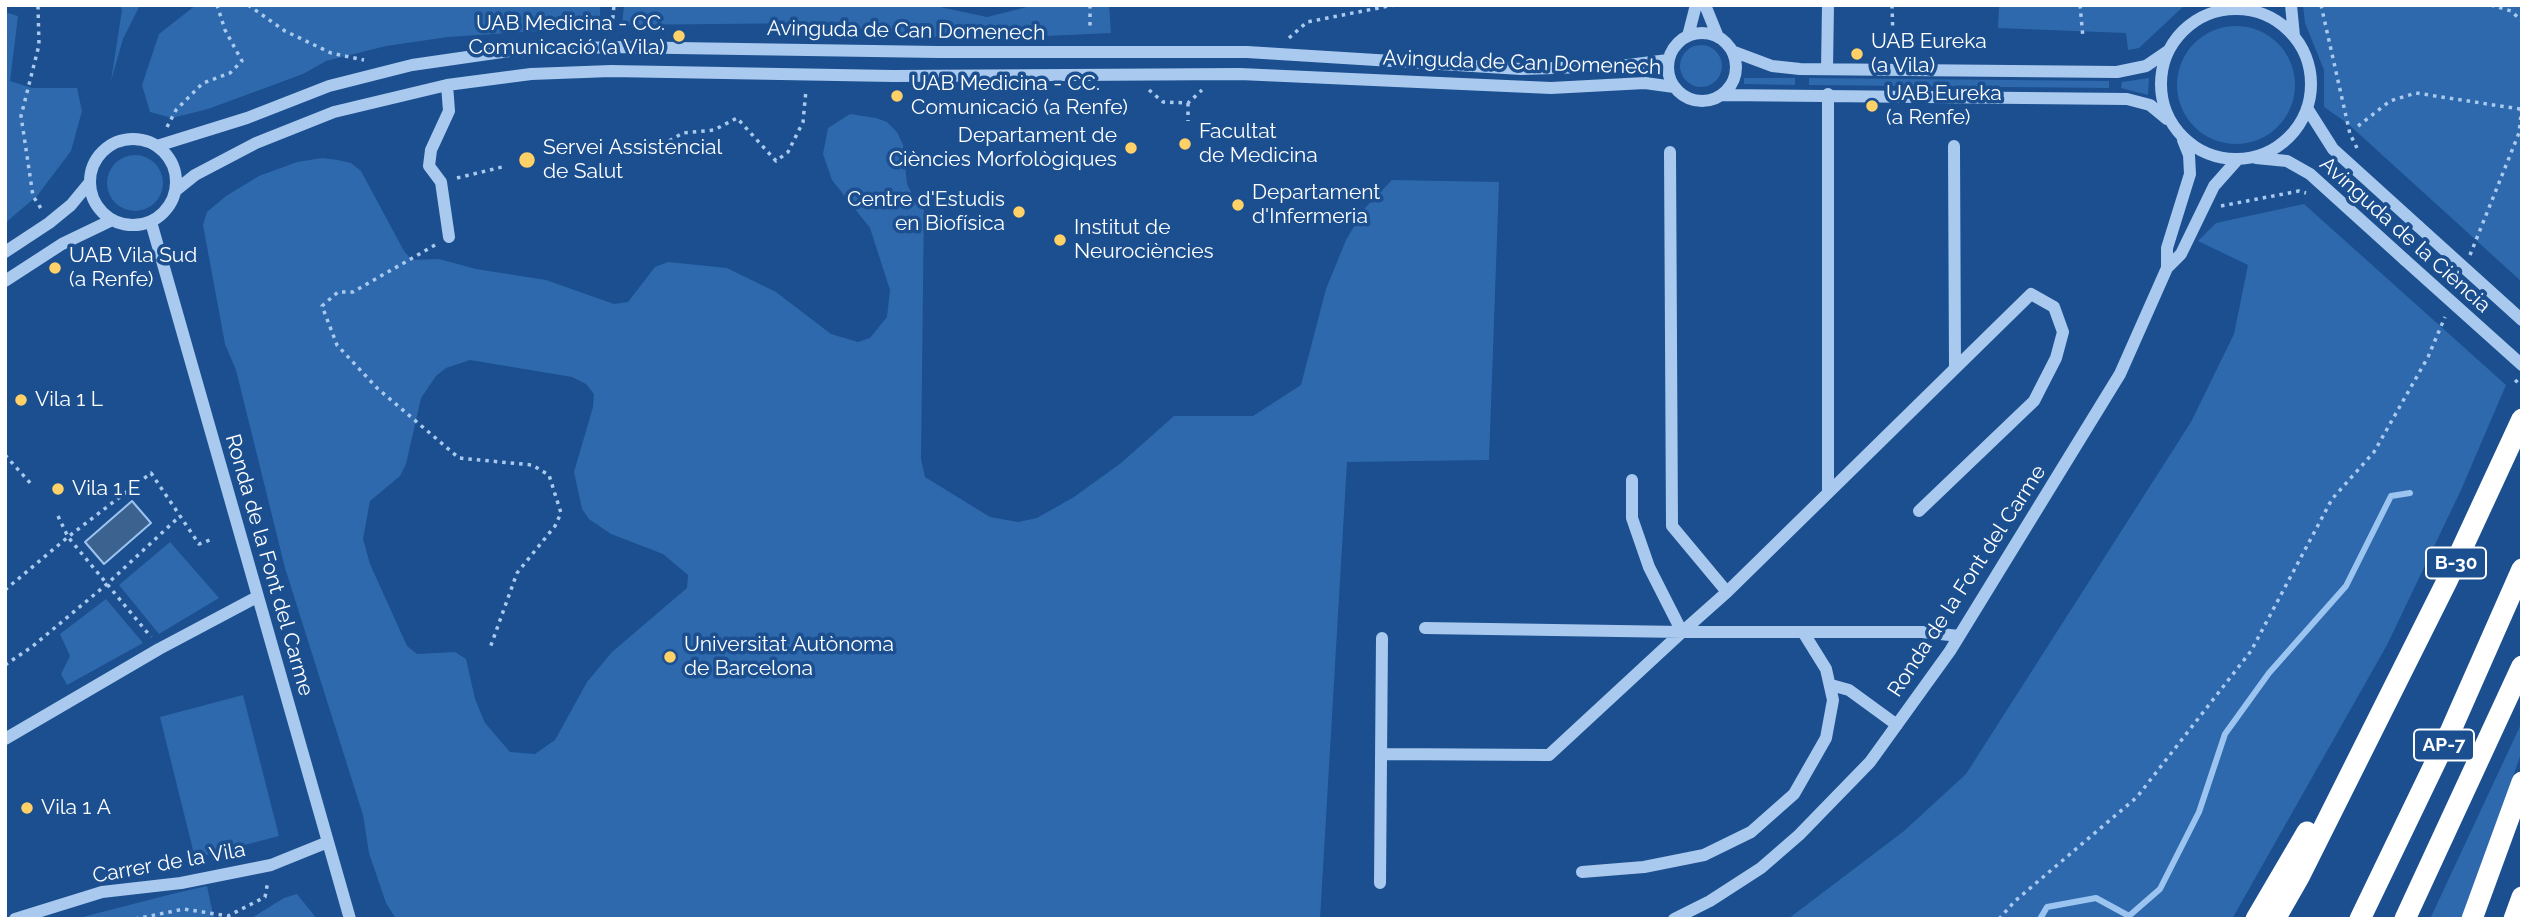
<!DOCTYPE html>
<meta charset="utf-8">
<style>
body{margin:0}
#map{position:relative;width:2527px;height:924px;overflow:hidden;background:#1b4f8f;font-family:Raleway,sans-serif}
canvas{display:block}
.frame{position:absolute;inset:0;border:7px solid #fff;pointer-events:none}
</style>
<div id="map">
<canvas width="2527" height="924"></canvas>
<div class="frame"></div>
</div>
<script>
const c = document.querySelector('canvas').getContext('2d');
c.lineJoin = 'round';
function fill(path, color) { c.fillStyle = color; c.fill(path, 'evenodd'); }
const poly = rows => new Path2D(rows.map(r => 'M' + r).join(''));
function stroke(path, color, width, dash) { c.strokeStyle = color; c.lineWidth = width; c.lineCap = dash ? 'butt' : 'round'; c.setLineDash(dash || []); c.stroke(path); }
function drawText(font, color, halo, rows, align = 'center') {
  c.font = font + ' Raleway,sans-serif'; c.lineWidth = 7; c.setLineDash([]); c.textBaseline = 'middle'; c.strokeStyle = halo; c.fillStyle = color; for (const [text, x, y, turn = 0] of rows) {
    c.save(); c.translate(x, y); c.rotate((+turn || 0) * Math.PI / 180); c.textAlign = isNaN(turn) ? turn : align; if (halo) c.strokeText(text, 0, 0); c.fillText(text, 0, 0); c.restore();
  }
}
const green = poly([
 [120,5,140,5,123,39,111,81,122,10],
 [196,5,600,5,600,27,448,37,386,46,326,61,303,74,208,109,172,118,150,112,142,85,159,34],
 [624,5,940,7,987,17,1035,5,1109,5,1111,33,981,39,920,36,813,23,622,25],
 [1999,5,2185,5,2139,48,2128,50,2126,33,1998,28],
 [2303,5,2522,5,2522,282,2347,123,2324,107,2324,70,2305,23],
 [5,12,18,16,10,81,32,88,77,88,82,111,71,151,37,196,5,223],
 '2177 85a59 59 0 1 1 118 0a59 59 0 1 1-118 0Z',
 '1680 66a21 21 0 1 1 42 0a21 21 0 1 1-42 0Z',
 [1744,78,1795,78,1795,85,1744,84],
 [1809,78,2109,81,2109,88,1809,85],
 [2149,78,2148,95,2121,88,2122,82],
 [850,114,876,118,887,122,897,132,903,145,907,184,913,196,924,203,921,459,925,477,990,517,1018,522,1037,518,1074,497,1121,463,1174,416,1253,416,1301,385,1326,289,1346,240,1365,208,1392,180,1499,182,1489,460,1347,462,1320,919,396,919,386,903,369,853,363,815,285,568,236,370,225,344,203,225,207,212,226,196,259,176,297,162,322,158,338,160,351,163,361,171,404,251,412,260,439,259,476,269,546,280,614,304,628,302,655,267,668,262,727,268,776,292,831,334,858,342,870,338,887,317,890,290,870,228,832,180,823,154,828,128],
 [470,360,572,377,586,384,594,394,593,407,574,472,582,509,589,519,611,534,663,554,688,575,687,588,612,652,587,682,555,740,535,754,510,752,485,723,475,699,466,659,455,652,417,654,407,646,370,564,363,539,370,501,400,476,406,464,421,398,436,376,446,368],
 '107 183a28 28 0 1 1 56 0a28 28 0 1 1-56 0Z',
 [2304,204,2506,385,2461,490,2387,645,2232,919,1788,919,1904,831,1966,774,2191,422,2234,334,2248,265,2198,241,2216,223],
 [170,542,219,598,159,634,119,585],
 [106,599,143,643,67,685,61,674,70,656,60,634],
 [243,695,279,836,195,858,160,717],
 [2522,722,2522,751,2462,919,2430,919],
 [207,886,214,919,75,919,168,895],
 [297,894,317,919,250,919,284,898]
]);
const water = poly([
 [132,501,151,523,104,564,85,542,132,501]
]);
const stream = poly([
 [2040,919,2047,907,2096,898,2129,916,2160,889,2199,812,2225,734,2269,673,2346,586,2391,496,2410,493]
]);
const path = poly([
 [248,5,285,31,331,53,364,60],
 [1090,5,1090,30],
 [1892,5,1893,38],
 [2080,5,2083,38],
 [2321,5,2350,134,2357,148],
 [2491,5,2511,11,2522,21],
 [38,6,39,45,21,116,33,196,42,210],
 [612,27,614,5],
 [1289,38,1307,22,1394,5],
 [5,54,5,90],
 [1149,90,1163,102,1188,103,1202,90],
 [1188,103,1188,121],
 [2358,126,2390,101,2416,93,2520,109],
 [167,127,176,110,203,83,230,73,242,61,225,30,217,5],
 [662,145,683,133,714,130,737,118,776,161,788,152,803,122,806,90],
 [457,178,502,167],
 [2221,206,2299,191,2306,193],
 [435,245,353,292,338,292,322,306,337,345,377,388,459,458,532,465,549,475,561,513,555,526,517,573,490,648],
 [2470,255,2519,133,2522,104],
 [5,455,32,485],
 [58,516,68,537,151,637],
 [5,590,68,537,151,473,199,544,210,540],
 [5,665,33,646,107,584,180,516],
 [135,919,184,909,228,916,265,897,268,881],
 [1999,919,2015,901,2137,797,2251,651,2332,499,2374,452,2428,357,2445,317]
]);
const minor = poly([
 [1705,5,1718,37],
 [2291,5,2294,36],
 '2161 84a75 75 0 1 1 150 0a75 75 0 1 1-150 0Z',
 '1668 67a34 34 0 1 1 68 0a34 34 0 1 1-68 0Z',
 [1688,36,1696,5],
 [1732,51,1772,66,1800,69,2117,72,2146,66,2168,51],
 [1827,69,1828,5],
 [447,85,449,111,431,150,429,166,441,182,449,237],
 [1722,95,2127,99,2150,105,2167,119],
 [2307,108,2333,149,2418,226],
 '90 182a43 43 0 1 1 86 0a43 43 0 1 1-86 0Z',
 [157,146,247,118,329,86,412,65,509,51,611,47,938,52,1247,52,1521,69,1620,66,1668,60],
 [1954,146,1955,368],
 [1670,152,1672,526,1727,592],
 [2256,158,2287,161,2310,174,2405,260],
 [175,191,195,175,256,143,334,112,447,85,531,74,611,71,893,76,1240,74,1551,88,1645,83,1674,87],
 [151,222,350,919],
 [5,252,49,223,71,205,90,182],
 [2167,268,2167,248,2190,174,2189,155,2183,140],
 [5,281,62,244,112,220],
 [1632,480,1632,518,1649,567,1682,632],
 [1828,492,1828,94],
 [1425,628,1682,632,1727,592,2031,294,2054,307,2063,332,2056,358,2034,401,1919,511],
 [1831,685,1849,690,1897,725],
 [5,739,159,649,257,597],
 [1383,754,1549,755,1682,632,1922,632,1959,636],
 [1582,872,1644,867,1704,855,1751,832,1794,794,1826,738,1833,700,1826,669,1803,632],
 [1380,883,1382,638],
 [15,919,102,892,181,883,271,865,328,842],
 [1674,919,1710,901,1761,868,1799,835,1870,762,1950,651,2120,374,2167,268,2181,254,2214,186,2238,159]
]);
const highway = poly([
 [2256,919,2307,832],
 [2275,919,2299,877,2447,581,2522,419],
 [2360,919,2451,730,2522,569],
 [2405,919,2522,666],
 [2472,919,2522,782],
 [2514,919,2522,897]
]);
const pathBridge = poly([
 [2515,380,2522,386]
]);
const minorBridge = poly([
 [2418,226,2522,320],
 [2405,260,2522,365]
]);
const markers = [
 [679,36,7,"#ffd166"],
 [1857,54,7,"#ffd166"],
 [897,96,7,"#ffd166"],
 [1872,106,7,"#ffd166"],
 [1185,144,7,"#ffd166"],
 [1131,148,7,"#ffd166"],
 [527,160,9,"#ffd166"],
 [1238,205,7,"#ffd166"],
 [1019,212,7,"#ffd166"],
 [1060,240,7,"#ffd166"],
 [55,268,7,"#ffd166"],
 [21,400,7,"#ffd166"],
 [58,489,7,"#ffd166"],
 [670,657,7,"#ffd166"],
 [27,808,7,"#ffd166"]
];
const shields = [
 [2456,563,60],
 [2444,745,60]
];
const shieldNames = [
 ["B-30",2456,563],
 ["AP-7",2444,745]
];
const poiNames = [
 ["UAB Medicina - CC.",665,24,"right"],
 ["Comunicació (a Vila)",665,48,"right"],
 ["UAB Eureka",1871,42],
 ["(a Vila)",1871,66],
 ["UAB Medicina - CC.",911,84],
 ["Comunicació (a Renfe)",911,108],
 ["UAB Eureka",1886,94],
 ["(a Renfe)",1886,118],
 ["Facultat",1199,132],
 ["de Medicina",1199,156],
 ["Departament de",1117,136,"right"],
 ["Ciències Morfològiques",1117,160,"right"],
 ["Servei Assistencial",543,148],
 ["de Salut",543,172],
 ["Departament",1252,193],
 ["d'Infermeria",1252,217],
 ["Centre d'Estudis",1005,200,"right"],
 ["en Biofísica",1005,224,"right"],
 ["Institut de",1074,228],
 ["Neurociències",1074,252],
 ["UAB Vila Sud",69,256],
 ["(a Renfe)",69,280],
 ["Vila 1 L",35,400],
 ["Vila 1 E",72,489],
 ["Universitat Autònoma",684,645],
 ["de Barcelona",684,669],
 ["Vila 1 A",41,808]
];
const streetNames = [
 ["Avinguda de Can Domenech",906,31,1],
 ["Avinguda de Can Domenech",1522,63,2],
 ["Avinguda de la Ciència",2405,235,42],
 ["Ronda de la Font del Carme",269,565,74],
 ["Ronda de la Font del Carme",1967,581,-57],
 ["Carrer de la Vila",169,863,-10]
];
fill(green, '#2e69ad');
fill(water, '#3c6290');
stroke(water, '#9cc4f0', 2);
stroke(stream, '#9cc4f0', 6);
stroke(path, '#a9c9ee', 3.5, [3.5, 5]);
stroke(minor, '#a9c9ee', 12);
stroke(highway, '#fff', 21);
stroke(pathBridge, '#a9c9ee', 3.5, [3.5, 5]);
stroke(minorBridge, '#a9c9ee', 12);
for (const [x, y, r, color] of markers) { const dot = new Path2D(); dot.arc(x, y, r, 0, 2 * Math.PI); c.fillStyle = color; c.fill(dot); stroke(dot, '#1b4f8f', 2.5); }
for (const [x, y, w] of shields) { const box = new Path2D(); box.roundRect(x - w / 2, y - 15.5, w, 31, 5); c.fillStyle = '#1b4f8f'; c.fill(box); stroke(box, '#fff', 2); }
drawText('bold 19px', '#fff', null, shieldNames);
drawText('21px', '#fff', '#1b4f8f', poiNames, 'left');
drawText('21px', '#fff', '#1b4f8f', streetNames);
</script>
